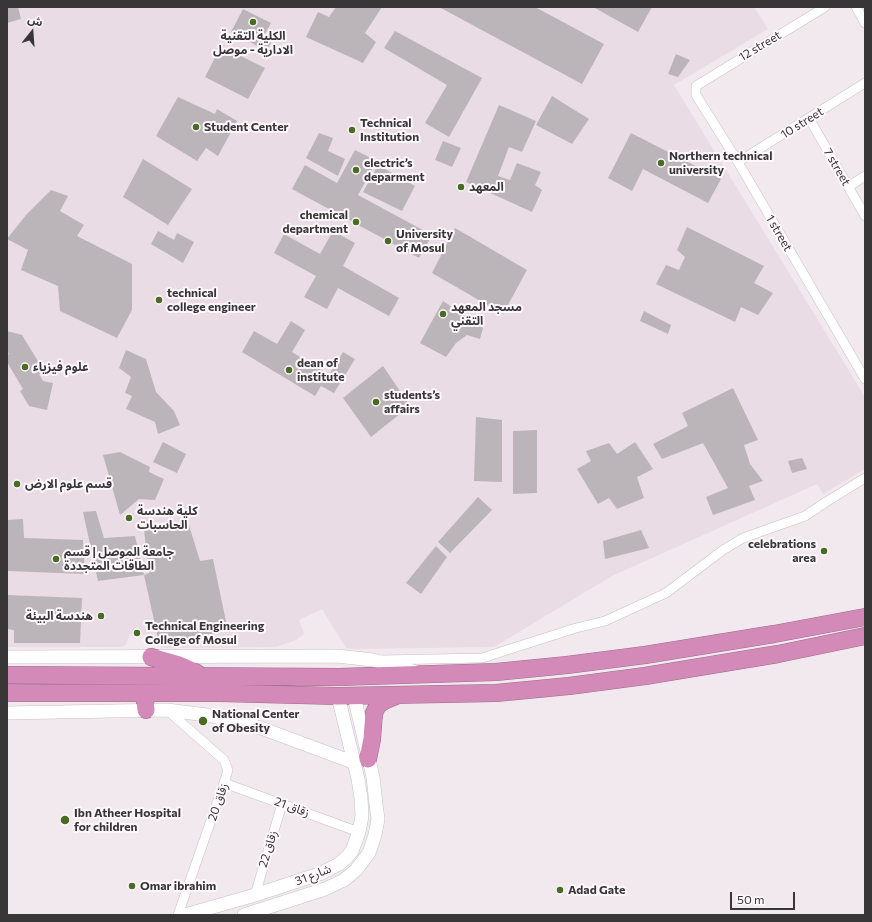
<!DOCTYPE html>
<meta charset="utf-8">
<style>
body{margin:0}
#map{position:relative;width:872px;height:922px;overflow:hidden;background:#f1e9ed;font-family:Commissioner,"Noto Sans Arabic",sans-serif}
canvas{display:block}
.frame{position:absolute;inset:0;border:8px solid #393638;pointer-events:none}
.north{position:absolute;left:12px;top:12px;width:40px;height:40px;-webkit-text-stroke:3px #fef7fb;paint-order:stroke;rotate:17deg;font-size:11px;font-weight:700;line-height:16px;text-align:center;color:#393638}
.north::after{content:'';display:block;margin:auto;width:14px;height:18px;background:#393638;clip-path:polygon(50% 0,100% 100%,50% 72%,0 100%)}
.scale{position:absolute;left:730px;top:892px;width:65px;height:18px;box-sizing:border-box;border:2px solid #393638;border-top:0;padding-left:5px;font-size:12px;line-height:14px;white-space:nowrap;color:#393638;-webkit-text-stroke:3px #fef7fb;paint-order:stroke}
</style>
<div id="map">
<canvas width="872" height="922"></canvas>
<div class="frame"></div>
<div class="north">ش</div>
<div class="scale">50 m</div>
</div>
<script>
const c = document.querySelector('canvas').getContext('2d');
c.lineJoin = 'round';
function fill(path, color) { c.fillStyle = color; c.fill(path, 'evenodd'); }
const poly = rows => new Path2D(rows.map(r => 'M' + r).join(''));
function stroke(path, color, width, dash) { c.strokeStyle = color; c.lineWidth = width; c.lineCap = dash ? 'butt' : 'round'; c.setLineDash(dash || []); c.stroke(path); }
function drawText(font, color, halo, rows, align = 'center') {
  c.font = font + ' Commissioner,"Noto Sans Arabic",sans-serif'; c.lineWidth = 4; c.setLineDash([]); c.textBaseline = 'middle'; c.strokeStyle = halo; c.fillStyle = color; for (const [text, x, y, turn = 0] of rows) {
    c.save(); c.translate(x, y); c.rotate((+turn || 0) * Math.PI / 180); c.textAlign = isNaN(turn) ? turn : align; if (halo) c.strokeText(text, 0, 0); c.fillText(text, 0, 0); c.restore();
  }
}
const built = poly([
 [7,7,754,7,768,29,674,85,865,397,865,469,823,494,817,484,612,576,494,647,356,649,346,648,322,609,299,620,304,634,296,640,276,647,165,648,156,645,152,636,130,634,126,645,121,647,7,647]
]);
const building = poly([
 [7,7,18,7,21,19,7,23],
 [336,7,382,7,365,33,376,42,363,63,306,37,318,12,329,17],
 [439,7,535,7,604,44,582,84],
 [593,7,652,7,638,32],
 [243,9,271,23,264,36,272,40,267,51,231,32],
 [395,31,482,78,449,137,425,123,447,85,384,48],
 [221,46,265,68,248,99,205,77],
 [676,54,690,60,678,77,668,74],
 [552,96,589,119,572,144,536,125],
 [178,97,215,114,217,109,237,121,218,156,206,148,197,161,156,136],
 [499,105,536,121,522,152,509,147,498,176,510,180,517,163,541,172,535,185,542,190,532,212,466,182],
 [319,133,333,138,328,151,345,159,338,176,306,158],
 [631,133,721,179,708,203,643,169,632,191,608,178],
 [443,141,461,148,452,167,435,160],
 [355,150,377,161,358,195,432,235,419,258,292,189,305,165,337,183],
 [143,159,192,189,168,225,123,197],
 [378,165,415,186,402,211,363,192],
 [51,190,68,196,60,211,84,225,77,236,132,264,132,310,117,338,60,311,58,286,21,270,28,250,7,239,26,215],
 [687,227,764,266,754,283,773,293,758,315,741,307,735,322,656,284,666,265,679,270,685,257,677,250],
 [455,228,527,270,503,314,432,273],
 [158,231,174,240,177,233,194,242,183,263,151,244],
 [333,231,355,243,343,266,399,298,389,316,338,288,327,309,304,297,316,276,274,253,284,234,320,254],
 [443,301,483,328,480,339,467,335,456,343,446,357,420,343],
 [644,311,671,325,668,334,640,321],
 [291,321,305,330,292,352,329,375,343,352,355,359,334,393,321,386,315,396,242,352,254,331,277,344],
 [7,331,22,335,44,371,39,374,43,381,53,383,47,410,29,406,20,391,23,389,7,362,7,355,9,354,7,351],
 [126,350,146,359,156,392,174,411,180,425,158,434,155,422,126,409,132,396,125,393,131,377,119,368],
 [383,366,410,406,371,437,343,398],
 [733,388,758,440,744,445,750,464,763,481,749,486,755,500,713,515,706,497,728,488,703,443,662,459,653,444,688,426,682,413],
 [476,417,502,420,502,482,474,481],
 [537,430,537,493,513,494,513,431],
 [163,442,186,454,177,473,153,462],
 [635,442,653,469,637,477,644,498,617,509,609,498,598,504,577,469,591,461,586,451,609,443,617,454],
 [120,452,150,467,149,472,164,479,155,500,139,499,120,515,103,455],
 [802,458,807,469,792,473,788,461],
 [478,497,492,510,450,553,438,542],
 [96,511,104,538,135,536,144,575,98,581,83,512],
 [23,519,24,538,83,540,85,574,7,571,7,520],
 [188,522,200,561,213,559,228,631,159,643,144,575,149,573,144,530],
 [641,530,649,548,605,559,603,541],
 [436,546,447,557,421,594,406,583],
 [7,595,82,598,80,643,14,643,14,630,7,629]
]);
const street = poly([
 [825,7,696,86,696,95,738,162,865,379],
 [856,7,865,23],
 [809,118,865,216],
 [738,162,865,83],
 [848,187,865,176],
 [382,660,482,658,576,628,605,621,666,593,723,550,743,538,805,516,826,502,865,478],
 [167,710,224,760,228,770,224,783,178,915],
 [224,783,359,832],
 [255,895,282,804]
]);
const secondary = poly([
 [7,657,337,656,373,660,416,672],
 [7,713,167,710,207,715,243,723,261,728,355,763],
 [185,915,255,895,322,873,339,864,347,857,352,851,359,832,362,816,361,798,358,779,338,696],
 [244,915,325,889,344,880,356,870,369,853,375,835,378,819,376,804,373,777,354,696]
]);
const highway = poly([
 [151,657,179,665,197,673],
 [7,675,339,677,496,672,567,665,645,655,774,634,865,617],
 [7,693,220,693,338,696,496,693,569,686,645,676,778,654,865,636],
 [144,693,146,710],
 [368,759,372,739,374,713,378,705,384,701,396,696]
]);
const markers = [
 [253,22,4,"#486c24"],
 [196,127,4,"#486c24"],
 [352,130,4,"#486c24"],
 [661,163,4,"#486c24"],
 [356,170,4,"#486c24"],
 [461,187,4,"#486c24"],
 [356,222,4,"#486c24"],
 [388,241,4,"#486c24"],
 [159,300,4,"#486c24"],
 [443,314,4,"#486c24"],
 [25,367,4,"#486c24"],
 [289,370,4,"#486c24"],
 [376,402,4,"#486c24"],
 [17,484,4,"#486c24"],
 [129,518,4,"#486c24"],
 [824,551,4,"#486c24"],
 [56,559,4,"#486c24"],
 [101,616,4,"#486c24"],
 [137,633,4,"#486c24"],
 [203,721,5,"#486c24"],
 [65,820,5,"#486c24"],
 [132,886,4,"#486c24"],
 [560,890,4,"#486c24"]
];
const poiNames = [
 ["الكلية التقنية",253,36,"center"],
 ["الادارية - موصل",253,50,"center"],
 ["Technical",360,123],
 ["Institution",360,137],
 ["Student Center",204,127],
 ["Northern technical",669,156],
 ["university",669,170],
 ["electric’s",364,163],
 ["deparment",364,177],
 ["المعهد",469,187],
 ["chemical",348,215,"right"],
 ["department",348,229,"right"],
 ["University",396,234],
 ["of Mosul",396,248],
 ["technical",167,293],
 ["college engineer",167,307],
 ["مسجد المعهد",451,307],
 ["التقني",451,321],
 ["dean of",297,363],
 ["institute",297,377],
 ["علوم فيزياء",33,367],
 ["students’s",384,395],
 ["affairs",384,409],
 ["قسم علوم الارض",25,484],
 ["كلية هندسة",137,511],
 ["الحاسبات",137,525],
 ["celebrations",816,544,"right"],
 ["area",816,558,"right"],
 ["جامعة الموصل | قسم",64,552],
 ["الطاقات المتجددة",64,566],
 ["هندسة البيئة",93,616,"right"],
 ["Technical Engineering",145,626],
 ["College of Mosul",145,640],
 ["National Center",212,714],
 ["of Obesity",212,728],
 ["Ibn Atheer Hospital",74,813],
 ["for children",74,827],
 ["Omar ibrahim",140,886],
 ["Adad Gate",568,890]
];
const streetNames = [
 ["12 street",760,46,-31],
 ["10 street",802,123,-32],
 ["7 street",837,167,60],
 ["1 street",779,233,60],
 ["زقاق 20",218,802,-71],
 ["زقاق 21",292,807,20],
 ["زقاق 22",268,849,-73],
 ["شارع 31",313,875,-21]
];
fill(built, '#eadce4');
fill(building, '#bbb5b9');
stroke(street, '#c8c1c5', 10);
stroke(secondary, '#c8c1c5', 14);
stroke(highway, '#9d6d8b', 18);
stroke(street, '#fff', 9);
stroke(secondary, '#fff', 13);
stroke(highway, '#d38ab8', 17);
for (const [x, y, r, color] of markers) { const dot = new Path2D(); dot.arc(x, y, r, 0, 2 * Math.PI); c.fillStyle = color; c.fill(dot); stroke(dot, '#fef7fb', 1.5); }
drawText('bold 12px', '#393638', '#fef7fb', poiNames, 'left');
drawText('12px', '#393638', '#fef7fb', streetNames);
</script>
